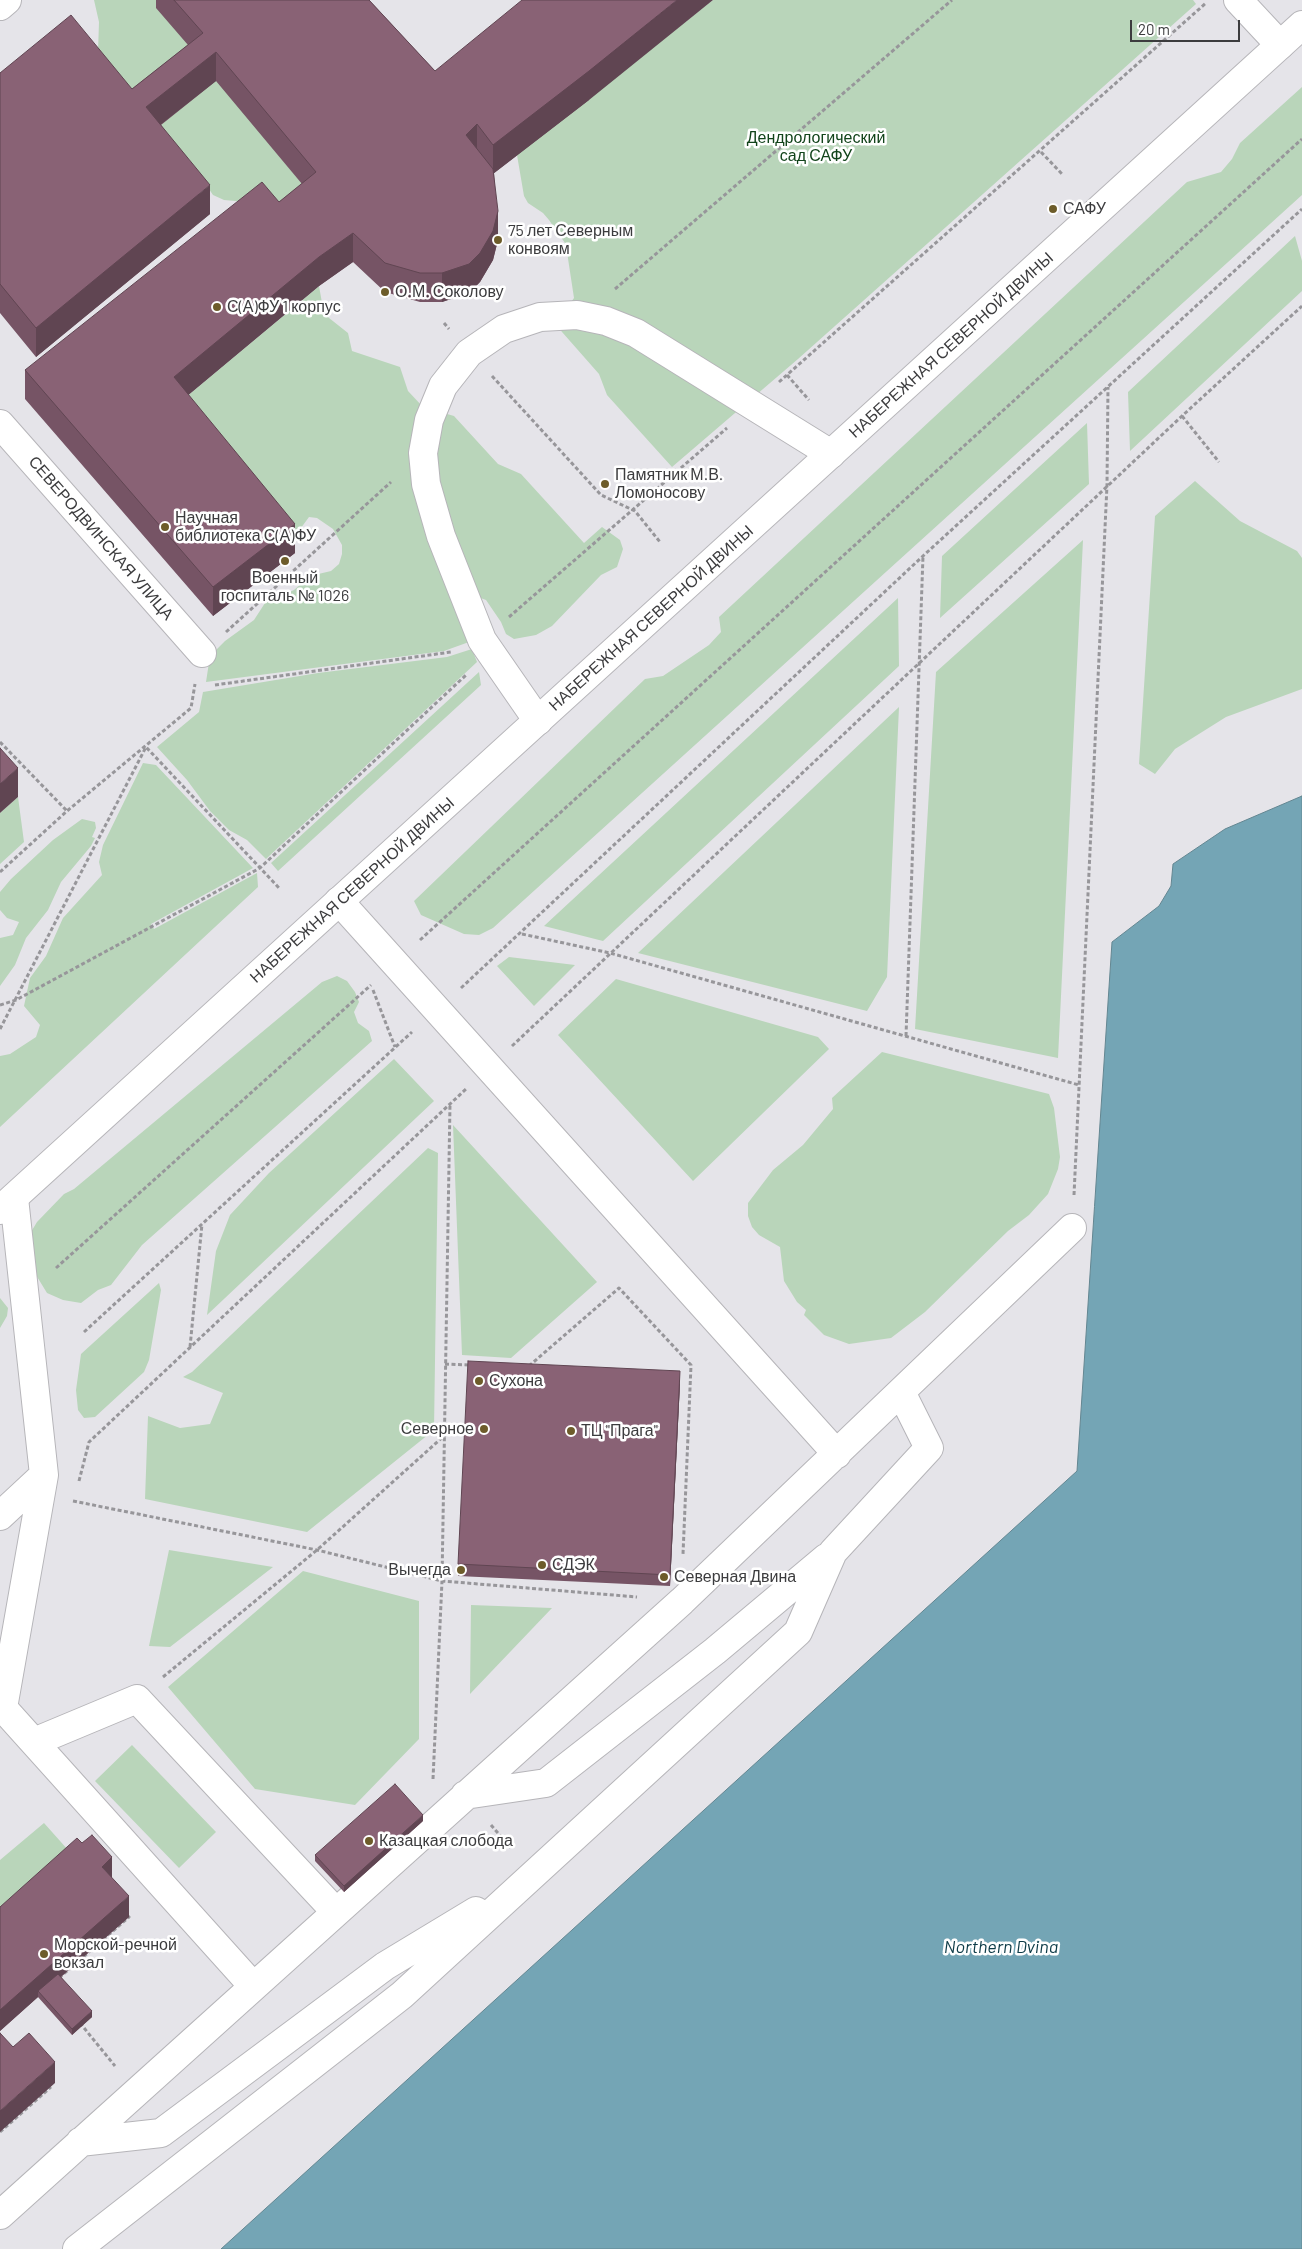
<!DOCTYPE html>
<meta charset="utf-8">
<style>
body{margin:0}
#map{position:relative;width:1302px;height:2249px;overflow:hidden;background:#e5e4e9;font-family:Barlow,sans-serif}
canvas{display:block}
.scale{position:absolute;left:1130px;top:20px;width:110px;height:22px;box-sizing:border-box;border:2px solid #3c3c3e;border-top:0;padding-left:6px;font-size:15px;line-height:18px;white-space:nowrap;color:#3c3c3e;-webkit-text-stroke:4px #fff;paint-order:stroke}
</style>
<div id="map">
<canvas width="1302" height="2249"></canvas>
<div class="scale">20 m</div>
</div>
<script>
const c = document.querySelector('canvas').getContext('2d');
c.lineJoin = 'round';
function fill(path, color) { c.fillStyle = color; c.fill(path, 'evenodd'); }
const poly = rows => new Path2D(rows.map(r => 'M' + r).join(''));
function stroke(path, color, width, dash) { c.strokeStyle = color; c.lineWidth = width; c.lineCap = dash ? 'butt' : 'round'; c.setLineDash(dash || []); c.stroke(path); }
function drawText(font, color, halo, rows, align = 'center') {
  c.font = font + ' Barlow,sans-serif'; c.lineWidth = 5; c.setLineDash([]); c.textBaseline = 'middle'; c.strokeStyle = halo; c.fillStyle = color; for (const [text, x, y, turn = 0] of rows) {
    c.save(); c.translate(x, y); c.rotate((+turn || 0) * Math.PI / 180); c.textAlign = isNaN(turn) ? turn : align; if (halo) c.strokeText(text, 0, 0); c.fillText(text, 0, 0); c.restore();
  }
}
const green = poly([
 [94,0,165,0,203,62,316,201,279,231,247,202,224,200,213,195,189,159,180,153,98,52,99,22],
 [713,0,1193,0,1196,4,798,359,672,467,607,395,599,374,555,324,574,298,567,252,565,243,549,220,543,213,528,203,524,196,517,155],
 [1302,87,1302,195,493,928,479,935,464,934,421,915,414,901,645,679,663,676,709,645,721,632,719,617,1187,182,1221,172,1232,159,1240,143],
 [1295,236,1302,261,1302,291,1130,451,1128,392],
 [319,286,324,314,348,333,352,351,400,367,408,391,423,407,454,416,498,464,521,474,584,543,602,527,620,540,623,549,617,567,601,575,552,626,536,635,514,639,506,634,501,622,486,600,478,597,469,642,444,651,206,682,210,656,225,641,254,620,265,603,294,590,310,576,331,571,339,564,342,554,342,545,333,529,317,518,309,517,298,532,293,550,174,407],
 [1087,423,1089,484,940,618,942,556],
 [1195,481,1240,521,1297,551,1302,558,1302,689,1226,717,1175,749,1155,774,1139,764,1155,516],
 [1083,540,1058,1058,915,1029,936,672],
 [898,598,899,666,603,941,544,926],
 [472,649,477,662,266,859,247,840,229,830,210,811,187,780,157,747,199,712,203,692,318,673,447,657],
 [479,672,481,685,278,871,271,863],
 [899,707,887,977,867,1011,638,953],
 [143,763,156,765,253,868,151,924,154,929,257,873,258,887,0,1127,0,1056,10,1054,36,1037,40,1025,24,1006,30,978,46,956,63,918,102,875,99,862,103,845],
 [18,797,24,842,0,864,0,813],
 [82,819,95,822,96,828,92,837,95,838,91,846,61,882,48,910,26,938,15,965,0,986,0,938,13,935,19,922,7,918,0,910,0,892,11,879,53,840],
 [509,957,575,965,534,1006,497,966],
 [337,976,347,981,355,992,359,1002,354,1012,358,1023,369,1031,372,1041,142,1245,111,1285,98,1290,81,1303,63,1300,47,1293,36,1275,25,1242,37,1222,64,1194,74,1189,322,982],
 [616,979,818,1037,829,1049,693,1181,558,1035],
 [882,1052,1049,1094,1054,1108,1060,1157,1058,1169,1048,1194,1029,1215,1008,1231,925,1312,891,1338,849,1344,824,1335,804,1315,806,1310,797,1302,784,1281,780,1247,759,1235,752,1227,748,1216,748,1203,773,1170,803,1145,833,1109,832,1098],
 [394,1059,434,1101,207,1315,216,1251,230,1215,269,1173],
 [453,1125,597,1282,511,1358,462,1355],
 [428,1148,438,1153,434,1430,307,1532,145,1499,148,1416,180,1428,210,1424,223,1393,183,1377,192,1372],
 [159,1283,161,1290,149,1360,144,1372,95,1417,84,1418,78,1410,76,1390,81,1354],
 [0,1298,8,1308,7,1316,0,1328],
 [169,1550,273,1567,170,1647,149,1646],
 [303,1571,419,1601,419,1739,355,1805,255,1789,168,1687],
 [471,1605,552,1608,470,1694],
 [132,1745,216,1832,179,1868,95,1781],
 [44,1823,77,1860,0,1914,0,1860]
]);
const water = poly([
 [1302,796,1302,2249,221,2249,1077,1471,1112,942,1159,906,1171,886,1173,864,1225,829,1302,796]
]);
const path = poly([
 [1041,152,1063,175],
 [615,289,952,0],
 [444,323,449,329],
 [787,375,809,400],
 [492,376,601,495,635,511,660,542],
 [779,382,1206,3],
 [1182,416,1219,462],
 [509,617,727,428],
 [226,632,391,482],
 [215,685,451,652],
 [0,742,67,811],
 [0,872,67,811,191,708,195,684],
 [522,934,610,953,1079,1085],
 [420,940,1302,139],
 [461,988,923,556,1302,209],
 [373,990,395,1047],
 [0,1005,16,1000,260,868,466,675],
 [0,1029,146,747,280,889],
 [906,1036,923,556],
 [512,1046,1182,416,1302,306],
 [1074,1195,1107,485,1108,387],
 [56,1268,371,985],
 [84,1332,412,1032],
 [190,1347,202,1224],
 [445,1364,471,1365],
 [529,1366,619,1288,691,1365,683,1554],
 [79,1481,89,1442,466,1089],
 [73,1501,317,1550,442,1581,637,1597],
 [163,1677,317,1550,445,1435],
 [433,1779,442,1581,450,1104],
 [491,1825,512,1849],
 [59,1978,129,1917,126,1914],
 [80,2023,115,2066],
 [0,2132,51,2087]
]);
const minor = poly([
 [1238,0,1280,45],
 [0,6,7,0],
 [0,424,202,653],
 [538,721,482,640,441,536,426,484,423,453,429,420,443,386,469,353,504,329,540,317,577,315,606,321,636,333,831,454],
 [339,901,837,1454],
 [0,1516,44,1475],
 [3,1708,253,1986],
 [0,1711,3,1708,44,1475,14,1198],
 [34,1742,137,1699,335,1911],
 [465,1795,546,1783,715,1651,826,1558],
 [80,2142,161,2133,385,1966,476,1911],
 [0,2215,682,1601,1072,1228],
 [77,2249,402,1995,798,1632,833,1552,929,1448,901,1392]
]);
const major = poly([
 [0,1210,1302,25]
]);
const wall = poly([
 [156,0,369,0,435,71,589,100,494,173,498,240,493,260,480,282,469,293,442,302,420,302,385,292,353,262,319,286,188,395,295,553,213,616,25,399,25,370,279,202,302,184,216,81,161,125,210,214,36,357,0,313,0,73,132,89,188,45,156,8],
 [680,1383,670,1586,458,1576,458,1564],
 [423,1821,344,1892,315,1861,315,1855],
 [112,1878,129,1917,61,1977,92,2017,72,2035,38,1997,0,2031,0,1907]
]);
const shadedWall = poly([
 [677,0,713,0,589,100,493,174,493,145],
 [216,52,216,81,146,136,146,107],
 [477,124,477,153,466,135],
 [210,185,210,214,36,357,36,328],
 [498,211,498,240,493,260,480,282,469,293,442,302,442,273],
 [353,233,353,262,319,286,174,407,174,377,319,257],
 [295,524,295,553,213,616,213,587],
 [18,768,18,797,0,813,0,784],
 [680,1371,680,1383,670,1586,670,1575],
 [423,1815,423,1821,344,1892,344,1886],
 [112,1857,112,1879,102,1867],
 [129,1896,129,1917,41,1994,38,1991,38,1997,0,2031,0,2010],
 [92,2011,92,2017,72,2035,72,2029],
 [55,2062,55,2083,0,2132,0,2111]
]);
const building = poly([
 [174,0,369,0,435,71,522,0,677,0,589,71,493,145,477,124,466,135,493,169,498,211,493,231,480,253,469,264,442,273,420,273,385,263,353,233,319,257,174,377,295,524,213,587,25,370,262,182,279,202,316,172,216,52,146,107,210,185,36,328,0,284,0,73,71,15,132,89,203,33,174,0],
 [0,748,18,768,0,784,0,748],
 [468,1361,680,1371,670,1575,458,1564,468,1361],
 [395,1784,423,1815,344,1886,315,1855,395,1784],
 [92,1835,112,1857,102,1867,129,1896,0,2010,0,1907,77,1838,82,1843,92,1835],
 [58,1974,92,2011,72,2029,38,1991,58,1974],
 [0,2033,13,2047,29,2033,55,2062,0,2111,0,2033]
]);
const markers = [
 [1053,209,5,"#6d5c2a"],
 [498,240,5,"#6d5c2a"],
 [385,292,5,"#6d5c2a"],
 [217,307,5,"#6d5c2a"],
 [605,484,5,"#6d5c2a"],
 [165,527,5,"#6d5c2a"],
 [285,561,5,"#6d5c2a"],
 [479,1381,5,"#6d5c2a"],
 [484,1429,5,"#6d5c2a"],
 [571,1431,5,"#6d5c2a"],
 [542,1565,5,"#6d5c2a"],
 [461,1570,5,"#6d5c2a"],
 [664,1577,5,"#6d5c2a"],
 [369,1841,5,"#6d5c2a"],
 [44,1954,5,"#6d5c2a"]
];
const parkNames = [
 ["Дендрологический",816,138],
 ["сад САФУ",816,156]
];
const poiNames = [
 ["САФУ",1063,209],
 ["75 лет Северным",508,231],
 ["конвоям",508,249],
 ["О.М. Соколову",395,292],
 ["С(А)ФУ 1 корпус",227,307],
 ["Памятник М.В.",615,475],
 ["Ломоносову",615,493],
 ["Научная",175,518],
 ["библиотека С(А)ФУ",175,536],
 ["Военный",285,578,"center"],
 ["госпиталь № 1026",285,596,"center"],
 ["Сухона",489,1381],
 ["Северное",474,1429,"right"],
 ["ТЦ \"Прага\"",581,1431],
 ["СДЭК",552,1565],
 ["Вычегда",451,1570,"right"],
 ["Северная Двина",674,1577],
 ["Казацкая слобода",379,1841],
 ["Морской-речной",54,1945],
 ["вокзал",54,1963]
];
const streetNames = [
 ["НАБЕРЕЖНАЯ СЕВЕРНОЙ ДВИНЫ",951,345,-42],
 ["СЕВЕРОДВИНСКАЯ УЛИЦА",101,538,49],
 ["НАБЕРЕЖНАЯ СЕВЕРНОЙ ДВИНЫ",651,618,-42],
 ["НАБЕРЕЖНАЯ СЕВЕРНОЙ ДВИНЫ",352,890,-42]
];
const waterNames = [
 ["Northern Dvina",1001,1947]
];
fill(green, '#b9d5ba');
fill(water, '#74a5b5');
stroke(water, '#638691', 1);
stroke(minor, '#b6b5b9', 30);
stroke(major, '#b6b5b9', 30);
stroke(path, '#97969a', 3, [4, 2.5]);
stroke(minor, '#fff', 28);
stroke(major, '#fff', 28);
fill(wall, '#765465');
fill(shadedWall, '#604552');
fill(building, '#896275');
stroke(building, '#604552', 1);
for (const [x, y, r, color] of markers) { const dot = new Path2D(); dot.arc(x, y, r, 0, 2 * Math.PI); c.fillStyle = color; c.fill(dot); stroke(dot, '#fff', 2); }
drawText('16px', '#12441b', '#fff', parkNames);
drawText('16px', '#3c3c3e', '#fff', poiNames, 'left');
drawText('16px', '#3c3c3e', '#fff', streetNames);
drawText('italic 18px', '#0d3b47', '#fff', waterNames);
</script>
